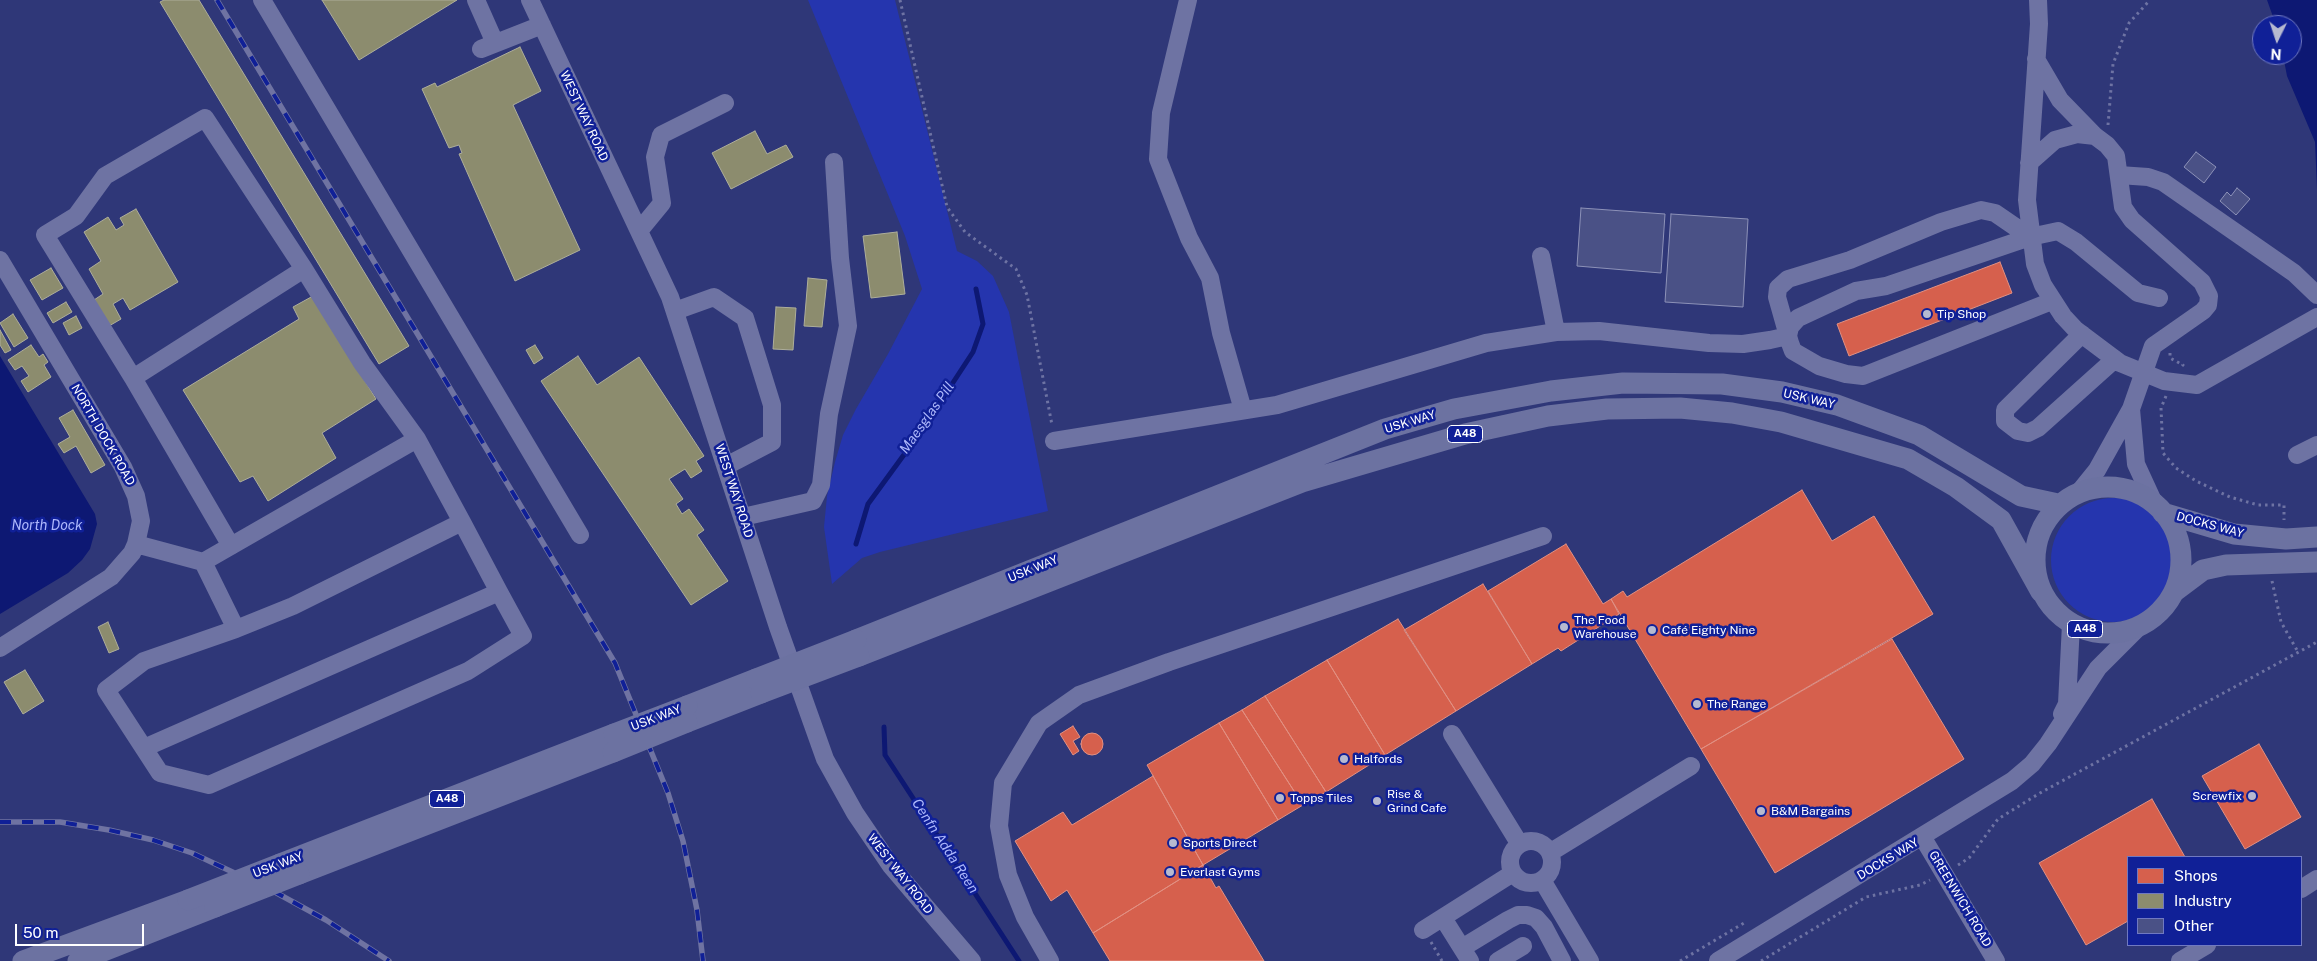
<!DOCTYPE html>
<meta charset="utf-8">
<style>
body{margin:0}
#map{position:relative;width:2317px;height:961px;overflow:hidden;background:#2f3778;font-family:"Public Sans",sans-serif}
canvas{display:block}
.legend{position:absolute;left:2127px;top:856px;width:175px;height:90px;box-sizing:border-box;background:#102097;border:1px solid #7079c1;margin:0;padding:6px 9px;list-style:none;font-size:15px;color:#fff}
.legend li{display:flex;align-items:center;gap:10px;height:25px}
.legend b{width:25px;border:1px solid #7079c1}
.north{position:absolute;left:2252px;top:15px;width:50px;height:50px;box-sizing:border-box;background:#102097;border:1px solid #7079c1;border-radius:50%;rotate:184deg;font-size:14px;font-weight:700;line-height:20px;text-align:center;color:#fff}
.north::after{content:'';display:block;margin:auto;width:18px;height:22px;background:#b6b9d0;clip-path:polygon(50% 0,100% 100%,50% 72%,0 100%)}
.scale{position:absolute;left:15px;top:924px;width:129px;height:22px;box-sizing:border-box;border:2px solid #fff;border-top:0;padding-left:6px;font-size:15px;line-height:18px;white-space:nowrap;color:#fff;-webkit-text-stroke:4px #102097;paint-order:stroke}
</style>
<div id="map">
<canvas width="2317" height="961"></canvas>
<ul class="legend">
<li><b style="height:14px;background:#d6604d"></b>Shops</li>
<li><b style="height:14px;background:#8c8c6e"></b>Industry</li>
<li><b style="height:14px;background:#4a5186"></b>Other</li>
</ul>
<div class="north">N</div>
<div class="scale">50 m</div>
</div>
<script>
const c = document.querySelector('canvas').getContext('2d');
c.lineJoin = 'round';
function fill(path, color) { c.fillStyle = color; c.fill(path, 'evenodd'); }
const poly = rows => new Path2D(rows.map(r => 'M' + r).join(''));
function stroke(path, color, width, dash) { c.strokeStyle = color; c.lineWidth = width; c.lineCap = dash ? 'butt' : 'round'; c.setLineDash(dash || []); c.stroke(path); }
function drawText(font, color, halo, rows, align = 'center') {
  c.font = font + ' "Public Sans",sans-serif'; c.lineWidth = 5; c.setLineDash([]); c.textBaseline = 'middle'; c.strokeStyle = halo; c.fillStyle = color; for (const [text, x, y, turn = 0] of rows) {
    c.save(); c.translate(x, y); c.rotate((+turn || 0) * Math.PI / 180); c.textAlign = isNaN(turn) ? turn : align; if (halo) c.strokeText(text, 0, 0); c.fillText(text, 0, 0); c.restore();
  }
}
const green = poly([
 [808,0,895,0,957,251,977,261,993,276,1009,312,1048,511,880,552,862,558,832,584,824,527,827,496,835,462,843,435,856,409,888,354,922,289,905,236],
 '2051 560a62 62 0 1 1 124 0a62 62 0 1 1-124 0Z'
]);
const water = poly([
 [2267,0,2317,0,2317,189,2315,142,2287,76,2283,55,2292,55,2292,25,2276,25],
 [0,356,95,514,97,524,90,549,82,560,68,573,0,614]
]);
const shops = poly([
 [2000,262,2012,293,1849,356,1837,324,2000,262],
 [1802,490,1832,541,1874,516,1933,614,1701,749,1611,599,1623,591,1627,597,1802,490],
 [1566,544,1603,604,1611,599,1619,614,1561,651,1558,648,1532,664,1488,591,1566,544],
 [1483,584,1532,664,1456,711,1404,630,1483,584],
 [1398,619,1456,711,1385,755,1327,660,1398,619],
 [1892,639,1964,759,1775,873,1701,749,1892,639],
 [1327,660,1385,755,1326,792,1265,696,1327,660],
 [1265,696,1326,792,1303,805,1242,710,1265,696],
 [1242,710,1303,805,1278,820,1219,723,1242,710],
 [1219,723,1278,820,1203,865,1147,765,1219,723],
 [1073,726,1080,737,1073,741,1079,751,1073,755,1060,734,1073,726],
 '1081 744a11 11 0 1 1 22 0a11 11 0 1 1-22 0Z',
 [2259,744,2301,817,2245,849,2202,776,2259,744],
 [1153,776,1203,865,1093,933,1067,890,1051,901,1015,841,1063,812,1072,825,1153,776],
 [2152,799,2185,857,2128,857,2128,921,2086,945,2039,863,2152,799],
 [1203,865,1216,888,1219,886,1264,961,1110,961,1093,933,1203,865]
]);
const industry = poly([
 [164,0,199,0,409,346,379,364,160,2,164,0],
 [322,0,457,0,359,60,322,0],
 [520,47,541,91,513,105,580,250,515,281,459,154,462,153,459,145,449,148,422,89,435,83,437,87,520,47],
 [755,131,767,154,786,145,793,157,731,189,712,153,755,131],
 [136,209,178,282,130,310,123,298,113,304,121,319,109,326,94,300,103,294,89,269,101,261,84,232,108,217,116,230,124,225,120,218,136,209],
 [897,232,905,294,871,298,863,236,897,232],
 [51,268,63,288,42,300,30,280,51,268],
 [808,278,827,280,822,327,804,326,808,278],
 [313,296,376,399,322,433,336,458,268,501,253,476,240,482,183,390,299,319,293,307,313,296],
 [66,302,72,312,53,323,47,313,66,302],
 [776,307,796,308,793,350,773,349,776,307],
 [13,314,28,338,14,347,0,323,13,314],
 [76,316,82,328,69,335,63,323,76,316],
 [0,330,11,350,5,353,0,345,0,330],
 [31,345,39,357,43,354,48,362,44,365,51,377,28,392,21,381,29,376,22,366,15,370,8,360,31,345],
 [535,345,543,358,534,364,526,350,535,345],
 [578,356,597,385,639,357,704,456,696,461,702,471,691,478,685,469,669,479,683,499,676,504,682,514,689,509,704,530,697,535,728,581,691,605,541,381,578,356],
 [73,410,105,465,91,473,76,446,64,453,58,444,70,437,59,418,73,410],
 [108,622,119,649,109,653,98,627,108,622],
 [25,670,44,701,23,714,4,682,25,670]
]);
const stream = poly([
 [856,544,868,504,922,430,973,352,983,324,976,289],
 [884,727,885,755,1019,961]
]);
const building = poly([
 [2196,152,2216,167,2204,183,2184,167,2196,152],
 [2237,188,2250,199,2236,215,2220,201,2227,192,2231,196,2237,188],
 [1581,208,1665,214,1661,273,1577,266,1581,208],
 [1671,214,1748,219,1743,307,1665,302,1671,214]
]);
const path = poly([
 [900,0,947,207,965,232,1016,269,1027,295,1052,425],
 [2108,125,2113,64,2129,23,2150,0],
 [2170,353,2170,358,2183,365,2182,366],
 [2166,396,2161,408,2163,453,2176,468,2196,481,2230,497,2258,505,2284,505,2284,520],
 [2272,581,2281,622,2298,652],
 [1958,865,1969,858,1998,819,2040,793,2317,642],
 [1431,942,1442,961],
 [1680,961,1744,923],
 [1761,961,1866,897,1920,885,1930,880]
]);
const minor = poly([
 [262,0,580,535],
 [476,0,495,43],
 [530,0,670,297,778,627,825,759,855,813,891,866,972,961],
 [1188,0,1161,113,1158,159,1189,238,1210,278,1221,333,1243,410],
 [2038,0,2039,24,2027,200,2035,264,2043,285,2063,316,2076,330,2120,363,2164,381,2197,385,2317,317],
 [481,49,542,25],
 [2036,59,2060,100,2095,136],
 [2029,163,2055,140,2077,134,2095,136,2107,145,2116,156,2123,207,2132,220,2202,282,2209,296,2208,305,2203,311,2153,346,2131,409,2097,470,2080,491],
 [2119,175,2148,177,2163,182,2294,273,2317,295],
 [639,231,662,203,655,157,661,135,725,103],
 [2030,237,1995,213,1981,210,1941,222,1850,260,1788,279,1778,288,1777,297,1790,343,1793,351,1819,366,1846,374,1863,376,2052,301],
 [1541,256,1556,332],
 [0,260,123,467,136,496,141,521,136,544,132,553,111,577,0,648],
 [675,311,714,297,745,318,772,405,772,442,726,466],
 [2082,334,2005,410,2005,421,2018,431,2028,433,2038,428,2115,359],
 [133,378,45,235,76,216,105,176,205,118,304,269],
 [2131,409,2136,464,2153,501],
 [417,439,462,522,499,592,523,636,468,671,209,785,160,773,106,690,144,661,236,629,293,606,462,522],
 [1054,441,1277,405,1486,343,1556,332,1599,331,1709,343,1743,344,1770,340,1788,336,1790,327,1798,318,1856,291,1886,286,2030,237,2058,231,2076,242,2138,293,2159,298],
 [2297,455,2317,445],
 [743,517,813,501,821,485,829,414,848,326,840,258,834,162],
 [136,544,203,562,417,439,362,363,304,269,133,378,231,546],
 [203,562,236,629],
 [2062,714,2067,704,2071,624],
 [1452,734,1519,843],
 [144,748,499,592],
 [1923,838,1996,961],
 '1510 862a21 21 0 1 1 42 0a21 21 0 1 1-42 0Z',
 [1551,852,1691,766],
 [1542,880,1590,961],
 [2301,889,2317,879],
 [1443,918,1470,961],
 [1423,930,1513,873],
 [1462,948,1508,920,1518,915,1527,915,1536,918,1544,927,1562,961],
 [1050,961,1025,917,1008,875,999,826,1003,783,1039,723,1079,695,1169,662,1543,536],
 [1498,961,1523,946],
 [1718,961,2012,781,2032,764,2048,744,2098,668,2139,627],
 [2180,961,2207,945]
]);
const major = poly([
 '2035 560a73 73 0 1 1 146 0a73 73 0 1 1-146 0Z',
 [2163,513,2234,534,2286,539,2317,537],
 [2175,591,2203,570,2226,565,2317,562],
 [856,640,1385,429,1454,409,1551,391,1623,383,1722,384,1782,392,1837,405,1919,435,2021,496,2058,504],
 [859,656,1302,482,1465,434,1548,416,1607,409,1680,408,1732,413,1781,422,1908,459,1956,487,2001,520,2041,592],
 [687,706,756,679],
 [687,722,761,693],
 [280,864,614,734],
 [299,874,613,752],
 [23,961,188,900],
 [78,961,215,907]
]);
const rail = poly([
 [217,0,615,663,668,793,683,841,697,910,703,961],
 [0,822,60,822,109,830,153,840,192,853,273,891,326,920,389,961]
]);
const majorBridge = poly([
 [756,679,856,640],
 [761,693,859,656],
 [614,734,687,706],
 [613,752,687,722],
 [188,900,280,864],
 [215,907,299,874]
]);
const markers = [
 [1927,314,5,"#b6b9d0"],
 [1564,627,5,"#b6b9d0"],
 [1652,630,5,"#b6b9d0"],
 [1697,704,5,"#b6b9d0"],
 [1344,759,5,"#b6b9d0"],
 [2252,796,5,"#b6b9d0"],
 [1280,798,5,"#b6b9d0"],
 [1377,801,5,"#b6b9d0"],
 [1761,811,5,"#b6b9d0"],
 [1173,843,5,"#b6b9d0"],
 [1170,872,5,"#b6b9d0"]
];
const shields = [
 [1465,434,35],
 [2085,629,35],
 [447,799,35]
];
const shieldNames = [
 ["A48",1465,434],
 ["A48",2085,629],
 ["A48",447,799]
];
const streetNames = [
 ["WEST WAY ROAD",584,116,65],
 ["USK WAY",1809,399,13],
 ["USK WAY",1410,422,-17],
 ["NORTH DOCK ROAD",103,435,60],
 ["WEST WAY ROAD",734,491,72],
 ["DOCKS WAY",2210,525,15],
 ["USK WAY",1033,569,-22],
 ["USK WAY",656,718,-21],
 ["DOCKS WAY",1888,859,-31],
 ["USK WAY",278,865,-21],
 ["WEST WAY ROAD",900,874,52],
 ["GREENWICH ROAD",1960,899,59]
];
const poiNames = [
 ["Tip Shop",1937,314],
 ["The Food",1574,620],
 ["Warehouse",1574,634],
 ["Café Eighty Nine",1662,630],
 ["The Range",1707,704],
 ["Halfords",1354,759],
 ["Rise &",1387,794],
 ["Grind Cafe",1387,808],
 ["Screwfix",2242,796,"right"],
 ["Topps Tiles",1290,798],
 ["B&M Bargains",1771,811],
 ["Sports Direct",1183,843],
 ["Everlast Gyms",1180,872]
];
const waterNames = [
 ["Maesglas Pill",927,418,-55],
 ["North Dock",47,526],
 ["Cenfn Adda Reen",945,846,57]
];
fill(green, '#2535ae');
fill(water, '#0d1873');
fill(shops, '#d6604d');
stroke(shops, '#e29082', 1);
fill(industry, '#8c8c6e');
stroke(industry, '#aeae9a', 1);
stroke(stream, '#0d1873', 5);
fill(building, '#4a5186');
stroke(building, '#8d92b8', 1);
stroke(path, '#6e73a3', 3, [2.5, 4]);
stroke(minor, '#6e73a3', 18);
stroke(major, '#6c72a1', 21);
stroke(rail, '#6f73a2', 5.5);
stroke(rail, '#102097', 4, [11]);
stroke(majorBridge, '#6c72a1', 21);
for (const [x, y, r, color] of markers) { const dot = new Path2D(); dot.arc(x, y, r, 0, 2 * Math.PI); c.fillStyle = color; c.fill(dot); stroke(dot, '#102097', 2); }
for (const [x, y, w] of shields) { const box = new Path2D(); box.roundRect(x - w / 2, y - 8.5, w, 17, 4); c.fillStyle = '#102097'; c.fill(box); stroke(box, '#fff', 1); }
drawText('bold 11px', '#fff', null, shieldNames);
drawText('12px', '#fff', '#102097', streetNames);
drawText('12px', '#fff', '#102097', poiNames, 'left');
drawText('italic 14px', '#adb7fb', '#102097', waterNames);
</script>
